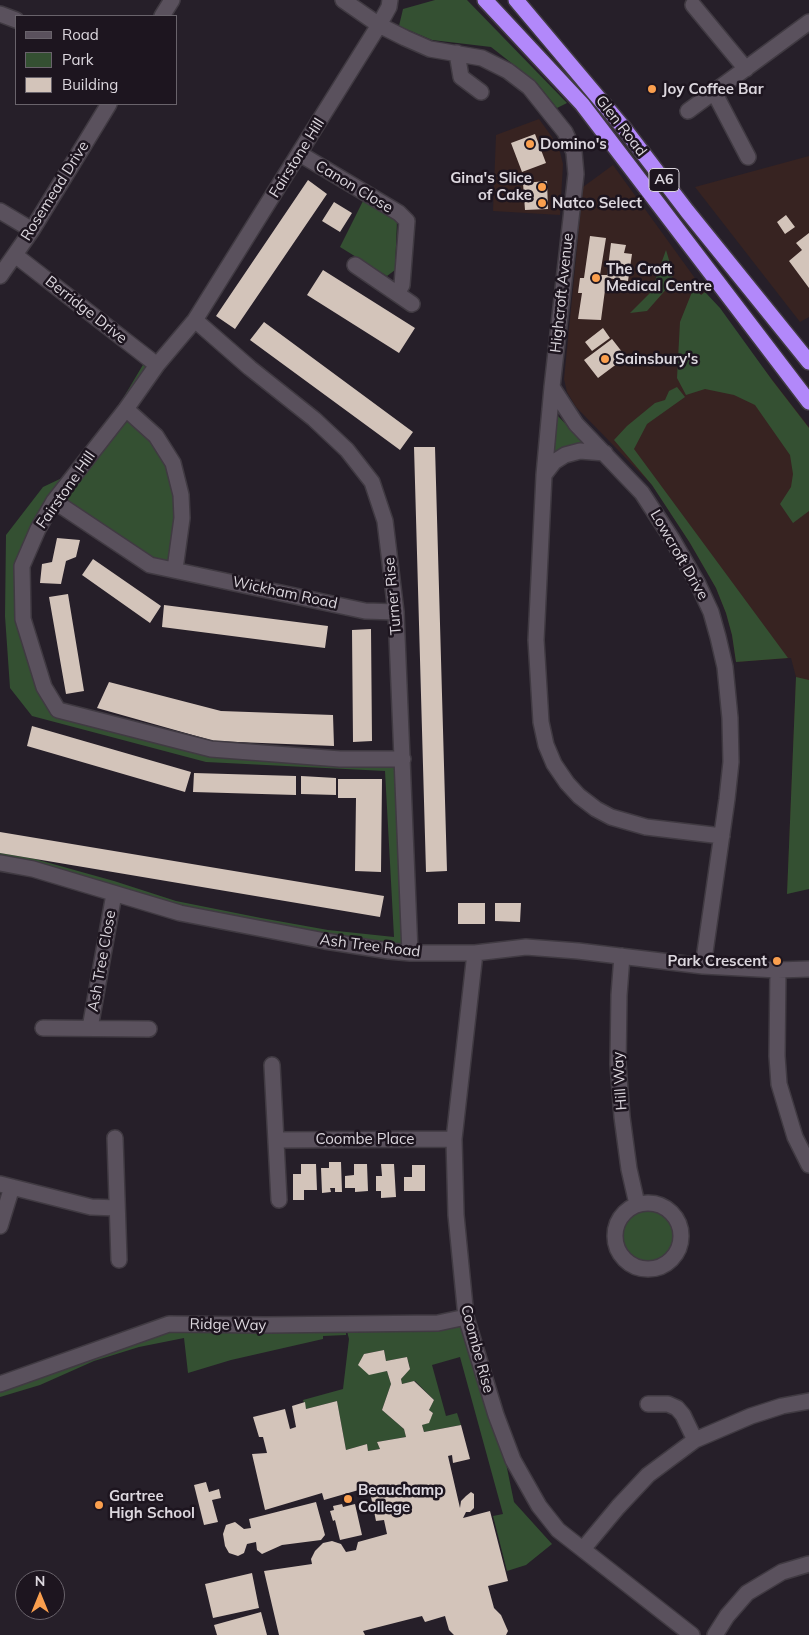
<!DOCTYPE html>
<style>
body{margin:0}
#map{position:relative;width:809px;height:1635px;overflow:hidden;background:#261f29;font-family:Mulish,sans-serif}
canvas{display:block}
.legend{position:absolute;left:15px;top:15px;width:162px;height:90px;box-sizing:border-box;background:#1d151f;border:1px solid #69636b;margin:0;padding:6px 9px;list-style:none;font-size:15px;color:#dcd7de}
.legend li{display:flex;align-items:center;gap:10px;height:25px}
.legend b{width:25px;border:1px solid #69636b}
.north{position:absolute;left:15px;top:1570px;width:50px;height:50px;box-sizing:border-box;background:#1d151f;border:1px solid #69636b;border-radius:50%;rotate:0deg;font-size:14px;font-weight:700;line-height:20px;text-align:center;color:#dcd7de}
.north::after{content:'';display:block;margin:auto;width:18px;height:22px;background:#fa9f4e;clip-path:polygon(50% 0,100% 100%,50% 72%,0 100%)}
</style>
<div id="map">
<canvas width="809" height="1635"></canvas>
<ul class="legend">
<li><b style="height:6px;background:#5a515d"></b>Road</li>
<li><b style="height:14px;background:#345032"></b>Park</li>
<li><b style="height:14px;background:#d3c4ba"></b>Building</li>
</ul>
<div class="north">N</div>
</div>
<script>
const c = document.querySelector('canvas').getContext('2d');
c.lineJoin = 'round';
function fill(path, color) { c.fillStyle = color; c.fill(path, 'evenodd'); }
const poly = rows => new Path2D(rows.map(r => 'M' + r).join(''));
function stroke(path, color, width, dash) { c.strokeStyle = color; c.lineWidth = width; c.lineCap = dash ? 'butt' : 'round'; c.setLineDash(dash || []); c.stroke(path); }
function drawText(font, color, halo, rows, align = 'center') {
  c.font = font + ' Mulish,sans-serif'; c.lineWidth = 5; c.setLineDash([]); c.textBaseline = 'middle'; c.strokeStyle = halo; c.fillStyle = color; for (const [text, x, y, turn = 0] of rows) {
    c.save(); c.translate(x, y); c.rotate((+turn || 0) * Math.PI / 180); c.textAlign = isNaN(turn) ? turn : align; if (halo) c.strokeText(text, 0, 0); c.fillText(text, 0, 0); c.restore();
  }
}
const commercial = poly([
 [539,119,552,137,560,152,563,164,560,215,493,211,496,135],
 [809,156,809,317,800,322,695,187],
 [613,165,718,310,809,427,809,887,787,894,796,677,791,658,736,662,732,635,726,613,716,588,690,543,652,485,576,407,567,392,564,379,583,187]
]);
const green = poly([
 [435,0,467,0,567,103,557,108,537,83,491,47,432,40,399,26,403,9],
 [363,201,397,221,395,270,387,276,340,247],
 [666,250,669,260,668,273,673,275,669,286,647,311,630,313,651,292],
 [694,287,701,295,705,292,720,308,772,380,809,428,809,511,793,523,780,504,791,487,793,474,790,455,755,405,734,395,705,389,686,395,677,378,680,322],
 [147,358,157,365,126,409,156,436,181,495,175,569,150,565,54,502,22,566,23,619,58,710,211,749,403,759,410,953,325,941,0,863,0,853,35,859,114,881,176,901,261,918,328,930,394,937,385,771,206,762,32,716,10,688,5,616,6,535,43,487,64,477,109,422],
 [677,387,685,397,647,424,634,449,788,658,736,662,732,635,726,613,716,588,690,543,652,485,614,440,627,426,655,403,665,400,669,391],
 [557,415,585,444,551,456],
 [796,677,809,680,809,889,787,894],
 '620 1236a28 28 0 1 1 56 0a28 28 0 1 1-56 0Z',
 [466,1317,496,1415,514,1502,552,1544,526,1565,507,1571,493,1516,503,1514,460,1357,432,1365,446,1416,457,1413,461,1425,424,1432,422,1425,429,1422,433,1413,429,1410,434,1400,415,1381,402,1384,401,1379,410,1368,407,1357,386,1361,384,1350,364,1354,359,1365,369,1374,387,1371,391,1384,382,1410,404,1429,406,1437,377,1442,380,1449,368,1451,367,1444,346,1450,337,1401,306,1409,303,1400,343,1389,349,1339,346,1327,346,1335,323,1336,323,1339,231,1360,188,1373,184,1338,139,1347,94,1361,40,1385,0,1397,0,1384,169,1324]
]);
const building = poly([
 [535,134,546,163,522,172,511,143],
 [308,180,327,194,235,329,216,316],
 [547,181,548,209,525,210,523,183],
 [334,202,352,213,340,232,322,221],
 [786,215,795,227,785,234,777,222],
 [809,233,809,288,789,261,802,250,796,243],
 [590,236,606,238,600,275,607,275,611,243,626,245,624,253,632,254,628,281,607,278,607,281,610,282,608,290,605,290,601,320,578,319,582,293,578,293,580,278,584,278],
 [323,270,415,328,399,353,307,295],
 [264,322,413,432,400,450,250,340],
 [603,328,610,338,592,351,585,342],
 [612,339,626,357,598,378,584,360],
 [414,447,435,447,447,871,426,872],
 [57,538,80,540,76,557,66,561,61,584,40,583,42,564,52,562],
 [93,559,161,606,150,623,82,575],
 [68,594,84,691,66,694,49,597],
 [164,605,328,626,325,648,162,627],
 [371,629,372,741,353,742,352,630],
 [109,682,221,711,333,715,334,746,214,741,97,708],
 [32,726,191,772,185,792,27,746],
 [194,773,296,776,296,795,193,792],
 [301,776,336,778,336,795,301,794],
 [338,779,382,779,381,872,355,871,356,798,338,798],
 [0,832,384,896,380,917,0,853],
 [458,903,485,903,485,924,458,924],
 [495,903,521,903,520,922,495,921],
 [329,1162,341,1162,342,1192,335,1192,335,1188,330,1188,331,1192,322,1193,321,1168,329,1168],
 [301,1164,316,1164,317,1190,304,1190,304,1200,293,1200,293,1174,301,1174],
 [354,1164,367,1164,368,1191,355,1192,355,1188,345,1188,345,1176,354,1175],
 [381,1164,394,1164,396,1197,381,1198,381,1191,376,1191,376,1176,382,1176],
 [412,1165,425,1165,425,1191,404,1191,404,1177,412,1177],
 [384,1350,386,1361,407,1357,410,1369,401,1379,402,1384,414,1381,434,1400,429,1410,433,1413,429,1423,422,1425,424,1432,461,1425,470,1459,453,1463,452,1455,448,1456,460,1508,461,1501,466,1496,471,1492,474,1494,474,1508,470,1512,466,1512,463,1518,490,1511,508,1581,488,1586,494,1608,501,1615,508,1631,506,1635,454,1635,449,1630,445,1616,425,1622,422,1616,363,1631,365,1635,279,1635,264,1571,312,1564,311,1559,315,1551,323,1543,332,1541,341,1544,346,1552,356,1550,358,1542,387,1534,384,1520,376,1521,369,1487,324,1500,322,1493,265,1510,252,1454,267,1453,263,1437,259,1437,253,1417,285,1409,290,1429,296,1427,292,1406,305,1402,306,1409,337,1401,346,1450,367,1444,368,1451,380,1449,377,1442,406,1437,404,1429,382,1410,391,1384,387,1371,369,1375,358,1365,364,1354],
 [206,1482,209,1492,219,1489,221,1498,212,1500,218,1522,204,1525,194,1485],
 [316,1502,325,1535,321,1540,282,1545,262,1554,257,1550,256,1542,247,1544,244,1553,238,1556,229,1553,225,1546,223,1534,226,1525,235,1522,244,1529,251,1528,249,1519],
 [342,1504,343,1507,355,1504,362,1535,340,1540,335,1520,333,1521,330,1511,334,1510,333,1506],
 [252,1573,259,1608,213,1618,205,1584],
 [261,1612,267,1635,217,1635,214,1625]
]);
const minor = poly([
 [343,0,379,25,405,38,430,49,482,58,508,71,529,87,565,132,574,152,576,174,552,387,544,475,536,640,541,722,546,745,554,764,567,783,579,796,596,809,611,817,646,827,722,836],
 [390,0,389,7,379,25,195,320,157,365,126,409,54,501,38,529,22,566,23,619,44,687,58,710,211,749,340,759,403,759],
 [693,5,746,69],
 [0,14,16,20],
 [162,16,172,0],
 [457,53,461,77,481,92],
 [714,92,748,157],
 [688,111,809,22],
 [300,154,399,213,407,221,402,285,397,293],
 [0,211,32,230],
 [15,255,157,365],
 [355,265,412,304],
 [0,276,32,230,109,104],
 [195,320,250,368,314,419,347,450,372,482,385,521,396,612,410,953],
 [552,387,576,424,642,493,672,539,698,584,711,612,718,637,725,667,730,718,731,762,727,799,703,966],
 [126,409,156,436,173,463,181,495,182,518,175,569],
 [544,475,554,462,565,455,580,451,605,453],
 [54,501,150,565,365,611,396,612],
 [0,863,33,869,180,913,325,941,389,951,410,953,475,953,526,947,578,951,703,966,778,970,809,969],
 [475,953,454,1139,456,1215,466,1317,496,1415,513,1460,539,1506,558,1530,692,1635],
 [622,956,619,995,618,1064,622,1117,629,1169,637,1204],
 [778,970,777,1056,779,1084,795,1137,809,1165],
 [43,1028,149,1029],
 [90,1028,114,894],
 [272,1065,279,1200],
 [115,1138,119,1260],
 [276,1140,454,1139],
 [0,1184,91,1207,117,1208],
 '615 1236a33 33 0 1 1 66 0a33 33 0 1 1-66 0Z',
 [0,1226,12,1187],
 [0,1384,169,1324,266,1325,438,1323,466,1317],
 [648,1404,668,1404,677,1408,683,1415,695,1440],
 [583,1549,618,1507,648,1475,695,1440,751,1416,782,1406,809,1401],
 [715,1635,727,1616,747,1593,782,1572,809,1564]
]);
const highway = poly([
 [485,0,582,104,809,402],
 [516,0,623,127,687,211,809,362]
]);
const markers = [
 [652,89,5,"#fa9f4e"],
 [530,144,5,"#fa9f4e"],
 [542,187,5,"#fa9f4e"],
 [542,203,5,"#fa9f4e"],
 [596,278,5,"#fa9f4e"],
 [605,359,5,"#fa9f4e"],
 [777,961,5,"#fa9f4e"],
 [348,1499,5,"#fa9f4e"],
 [99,1505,5,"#fa9f4e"]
];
const shields = [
 [664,180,30]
];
const shieldNames = [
 ["A6",664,180]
];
const poiNames = [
 ["Joy Coffee Bar",662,89],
 ["Domino's",540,144],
 ["Gina's Slice",532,178,"right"],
 ["of Cake",532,195,"right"],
 ["Natco Select",552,203],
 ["The Croft",606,269],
 ["Medical Centre",606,286],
 ["Sainsbury's",615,359],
 ["Park Crescent",767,961,"right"],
 ["Beauchamp",358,1490],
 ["College",358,1507],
 ["Gartree",109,1496],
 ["High School",109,1513]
];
const streetNames = [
 ["Glen Road",621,126,52],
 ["Fairstone Hill",297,158,-58],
 ["Canon Close",354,187,31],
 ["Rosemead Drive",55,191,-58],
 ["Highcroft Avenue",562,293,-84],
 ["Berridge Drive",86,310,38],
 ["Fairstone Hill",66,490,-55],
 ["Lowcroft Drive",679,555,60],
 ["Wickham Road",285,593,12],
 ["Turner Rise",393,596,-95],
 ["Ash Tree Road",370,946,7],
 ["Ash Tree Close",102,961,-80],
 ["Hill Way",620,1081,-94],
 ["Coombe Place",365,1139],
 ["Ridge Way",228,1325,1],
 ["Coombe Rise",477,1349,75]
];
fill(commercial, '#372321');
fill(green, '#345032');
fill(building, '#d3c4ba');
stroke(minor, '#403a42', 18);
stroke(highway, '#403a42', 18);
stroke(minor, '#5a515d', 15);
stroke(highway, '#b288fa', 15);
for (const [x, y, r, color] of markers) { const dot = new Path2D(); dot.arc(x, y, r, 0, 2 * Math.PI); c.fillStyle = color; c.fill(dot); stroke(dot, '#1d151f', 2); }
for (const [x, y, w] of shields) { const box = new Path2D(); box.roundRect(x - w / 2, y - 11.5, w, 23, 4); c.fillStyle = '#1d151f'; c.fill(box); stroke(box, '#dcd7de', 1); }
drawText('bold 14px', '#dcd7de', null, shieldNames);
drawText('bold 15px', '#dcd7de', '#1d151f', poiNames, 'left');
drawText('15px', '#dcd7de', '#1d151f', streetNames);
</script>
